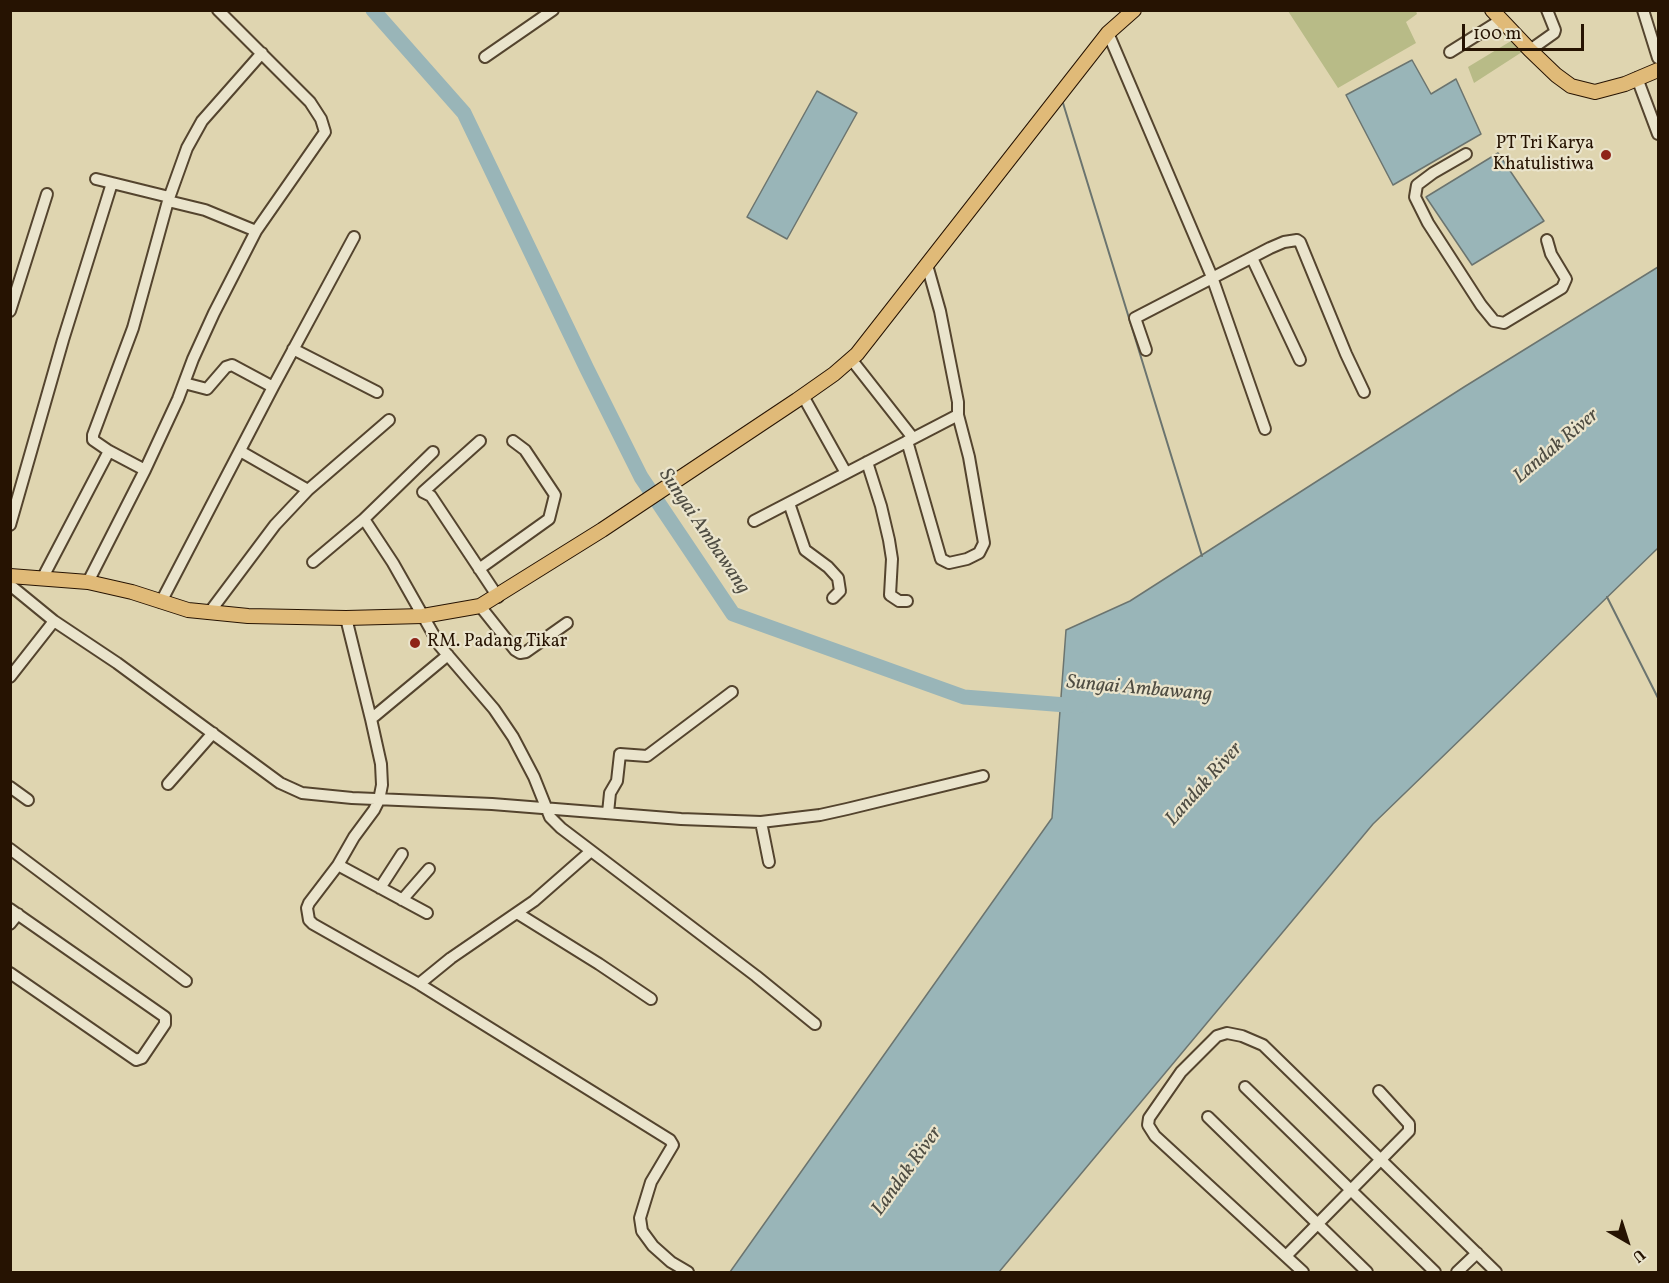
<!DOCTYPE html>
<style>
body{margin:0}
#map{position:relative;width:1669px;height:1283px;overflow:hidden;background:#dfd5b0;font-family:Vollkorn,serif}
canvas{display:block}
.frame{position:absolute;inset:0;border:12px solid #261302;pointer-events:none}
.north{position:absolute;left:1597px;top:1211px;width:60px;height:60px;-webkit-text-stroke:4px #eae4cc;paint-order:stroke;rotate:141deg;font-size:16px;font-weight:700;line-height:24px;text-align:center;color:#261302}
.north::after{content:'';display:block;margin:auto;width:21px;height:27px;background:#261302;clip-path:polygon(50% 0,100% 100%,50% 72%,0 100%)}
.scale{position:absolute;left:1462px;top:24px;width:122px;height:27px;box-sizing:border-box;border:3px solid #261302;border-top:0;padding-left:8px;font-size:18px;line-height:21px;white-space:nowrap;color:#261302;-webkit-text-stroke:4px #eae4cc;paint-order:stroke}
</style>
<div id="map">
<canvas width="1669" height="1283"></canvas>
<div class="frame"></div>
<div class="north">U</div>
<div class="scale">100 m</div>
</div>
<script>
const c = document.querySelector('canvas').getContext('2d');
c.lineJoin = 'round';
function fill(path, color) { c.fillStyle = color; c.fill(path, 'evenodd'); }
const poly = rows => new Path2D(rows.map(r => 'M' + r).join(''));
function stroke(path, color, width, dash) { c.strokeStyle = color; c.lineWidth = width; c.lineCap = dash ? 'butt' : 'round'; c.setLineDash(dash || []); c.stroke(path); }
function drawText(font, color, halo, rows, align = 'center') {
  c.font = font + ' Vollkorn,serif'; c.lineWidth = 4.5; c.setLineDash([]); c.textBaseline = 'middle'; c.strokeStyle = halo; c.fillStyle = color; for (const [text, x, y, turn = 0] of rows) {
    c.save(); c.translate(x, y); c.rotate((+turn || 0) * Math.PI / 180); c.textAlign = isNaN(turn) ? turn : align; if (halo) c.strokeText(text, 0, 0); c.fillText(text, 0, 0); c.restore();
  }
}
const green = poly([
 [1288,11,1416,11,1417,14,1406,22,1416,43,1338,88],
 [1511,41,1522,52,1474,83,1468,67]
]);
const water = poly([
 [1412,60,1431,94,1456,79,1481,134,1393,185,1346,95,1412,60],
 [817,91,857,113,787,239,747,217,817,91],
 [1498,153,1544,221,1472,265,1426,197,1498,153],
 [1658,267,1658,548,1373,824,999,1272,730,1272,1052,818,1066,630,1130,601,1464,387,1658,267]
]);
const stream = poly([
 [1063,103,1202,556],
 [1607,597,1658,698]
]);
const river = poly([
 [373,10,464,113,587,369,641,477,733,614,964,697,1079,706]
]);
const minor = poly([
 [1643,10,1658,58],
 [1108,33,1212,277,1265,429],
 [1530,50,1554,33,1555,30,1547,10],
 [1450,52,1501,20],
 [485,57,553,10],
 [1637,78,1658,134],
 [1466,154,1433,173,1417,185,1415,197,1428,223,1481,305,1494,321,1504,323,1562,288,1566,279,1551,254,1547,240],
 [96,179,169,197],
 [168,201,205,210,256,231],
 [1252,258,1300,360],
 [10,311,47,194],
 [293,349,377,392],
 [1146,350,1135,318,1270,248,1284,242,1297,240,1300,242,1346,354,1364,392],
 [851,359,913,438],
 [184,383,207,389,226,367,232,365,273,387],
 [803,396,846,473],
 [480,441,423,492,431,496,498,597],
 [907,441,941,559,949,563,967,559,979,553,984,543,969,457,958,415],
 [433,452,364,519,393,563,440,646,494,709,513,737,534,777,550,817,561,828,756,976,815,1024],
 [867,462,881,506,889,540,892,559,890,595,899,601,907,601],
 [145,470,109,451,93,440,93,435,133,328,168,201,187,148,202,121,262,53],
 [308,490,389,420],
 [789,503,805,550,828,567,838,578,840,591,833,598],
 [754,521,958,415,958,402,940,311,927,265],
 [10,525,63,340,112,183],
 [313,562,364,519],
 [479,569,549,519,555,495,525,450,513,441],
 [42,579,109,451],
 [88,582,145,470,178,399,193,359,214,313,256,231,325,132,321,119,310,102,218,10],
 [10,585,54,621,117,663,280,783,302,793,352,798,492,804,681,819,761,822,820,815,847,809,983,776],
 [161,602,273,387,354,237],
 [480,606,515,650,520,653,526,652,567,623],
 [209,613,275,525,308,490,240,451],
 [346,618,371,719,381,764,382,785,379,800,374,810,354,837,338,865,309,903,307,908,309,920,313,924,419,984,670,1140,673,1145,651,1182,640,1218,642,1231,653,1246,671,1262,688,1272],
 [10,677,54,621],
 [371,719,448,655],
 [168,784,213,733],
 [10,787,28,800],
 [608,813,610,793,617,781,620,754,647,756,732,692],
 [761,822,769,862],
 [10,849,186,981],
 [338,865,427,913],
 [380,888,402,854],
 [402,900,429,869],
 [10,909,165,1017,165,1024,142,1058,136,1060,10,973],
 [517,913,599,964,651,999],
 [10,924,18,914],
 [419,984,451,958,534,901,591,851],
 [1245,1087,1435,1272],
 [1208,1117,1367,1272],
 [1286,1256,1409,1131,1409,1124,1379,1091],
 [1303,1272,1155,1136,1148,1125,1149,1118,1181,1072,1217,1036,1227,1033,1242,1036,1263,1045,1496,1272],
 [1457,1272,1477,1253]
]);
const major = poly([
 [1492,10,1530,50,1556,75,1571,86,1595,92,1625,84,1658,70],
 [10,576,88,582,132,592,188,610,248,616,346,618,423,616,480,606,602,530,797,400,834,374,857,354,1108,33,1134,10]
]);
const markers = [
 [1606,155,6,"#8f2418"],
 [415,643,6,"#8f2418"]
];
const poiNames = [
 ["PT Tri Karya",1594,145],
 ["Khatulistiwa",1594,166],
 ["RM. Padang Tikar",427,643,"left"]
];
const waterNames = [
 ["Landak River",1557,447,-40],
 ["Sungai Ambawang",703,532,56],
 ["Sungai Ambawang",1139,690,5],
 ["Landak River",1205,785,-48],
 ["Landak River",908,1172,-54]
];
fill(green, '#b8bb87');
fill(water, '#99b5b8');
stroke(water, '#6b746f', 1.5);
stroke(stream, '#6b746f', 2);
stroke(river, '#99b5b8', 15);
stroke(minor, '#54442e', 14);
stroke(major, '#261302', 16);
stroke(minor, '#eae4cc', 10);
stroke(major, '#e0ba78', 14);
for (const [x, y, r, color] of markers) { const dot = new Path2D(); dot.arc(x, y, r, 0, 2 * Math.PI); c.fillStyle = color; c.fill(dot); stroke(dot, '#eae4cc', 2); }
drawText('18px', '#261302', '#eae4cc', poiNames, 'right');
drawText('italic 20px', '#4e4c42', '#eae4cc', waterNames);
</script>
